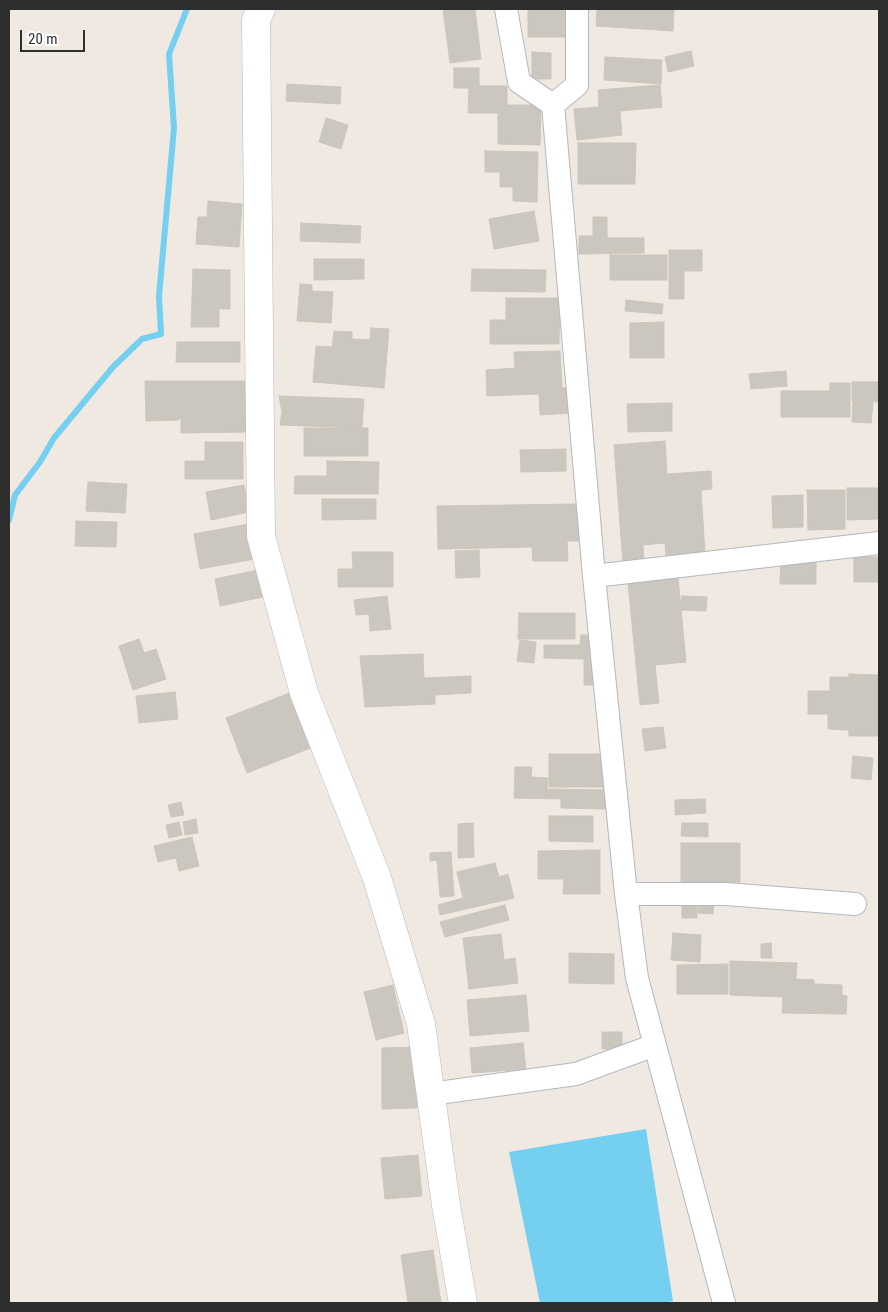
<!DOCTYPE html>
<style>
body{margin:0}
#map{position:relative;width:888px;height:1312px;overflow:hidden;background:#efe9e1;font-family:"Roboto Condensed",sans-serif}
canvas{display:block}
.frame{position:absolute;inset:0;border:10px solid #2e2e2e;pointer-events:none}
.scale{position:absolute;left:20px;top:30px;width:65px;height:22px;box-sizing:border-box;border:2px solid #2e2e2e;border-top:0;padding-left:6px;font-size:15px;line-height:18px;white-space:nowrap;color:#2e2e2e;-webkit-text-stroke:4px #fff;paint-order:stroke}
</style>
<div id="map">
<canvas width="888" height="1312"></canvas>
<div class="frame"></div>
<div class="scale">20 m</div>
</div>
<script>
const c = document.querySelector('canvas').getContext('2d');
c.lineJoin = 'round';
function fill(path, color) { c.fillStyle = color; c.fill(path, 'evenodd'); }
const poly = rows => new Path2D(rows.map(r => 'M' + r).join(''));
function stroke(path, color, width, dash) { c.strokeStyle = color; c.lineWidth = width; c.lineCap = dash ? 'butt' : 'round'; c.setLineDash(dash || []); c.stroke(path); }
const water = poly([
 [646,1129,673,1301,663,1303,540,1303,509,1152]
]);
const stream = poly([
 [9,520,15,495,40,462,54,438,113,367,142,339,161,334,159,296,174,128,169,54,187,9]
]);
const building = poly([
 [443,9,475,9,481,59,450,63,443,9],
 [528,9,568,9,569,37,528,37,528,9],
 [597,9,674,9,673,31,596,26,597,9],
 [691,51,694,66,668,72,665,57,691,51],
 [532,52,551,53,551,79,532,79,532,52],
 [605,57,662,60,661,84,604,80,605,57],
 [454,68,479,68,479,86,507,86,507,105,541,105,540,145,498,144,498,113,468,113,469,88,454,88,454,68],
 [287,84,341,87,340,104,286,101,287,84],
 [660,85,662,107,620,111,622,135,577,140,574,109,599,107,598,90,660,85],
 [326,118,348,125,341,149,319,142,326,118],
 [578,143,636,143,635,184,578,184,578,143],
 [485,151,538,152,537,202,513,201,513,187,500,187,500,172,485,172,485,151],
 [208,201,242,204,239,247,196,244,198,217,207,217,208,201],
 [534,211,539,241,494,249,489,219,534,211],
 [593,217,607,217,607,238,644,238,644,253,579,254,579,236,593,236,593,217],
 [301,223,361,226,360,243,300,241,301,223],
 [669,250,702,250,702,271,684,271,684,299,669,299,669,250],
 [610,255,667,255,667,280,610,280,610,255],
 [314,259,364,259,364,279,314,280,314,259],
 [193,269,230,270,230,309,219,309,219,327,191,327,193,269],
 [472,269,546,270,545,292,471,291,472,269],
 [300,284,312,285,312,291,333,292,331,323,297,321,300,284],
 [506,298,560,298,559,344,490,344,490,320,506,320,506,298],
 [626,300,663,304,662,314,625,311,626,300],
 [664,322,664,358,630,358,630,323,664,322],
 [371,328,389,329,384,388,313,382,316,346,332,347,334,331,352,332,352,339,370,340,371,328],
 [177,342,240,342,240,362,176,362,177,342],
 [560,351,562,388,573,387,573,413,540,415,539,394,487,396,486,370,515,368,514,352,560,351],
 [786,371,787,386,751,389,749,374,786,371],
 [145,381,246,381,246,432,181,433,181,418,179,418,179,420,146,421,145,381],
 [852,382,879,382,879,402,852,401,852,382],
 [830,383,850,383,850,417,781,417,781,391,830,391,830,383],
 [279,396,364,399,362,428,280,425,282,412,279,396],
 [853,402,873,403,871,423,852,422,853,402],
 [672,403,672,431,628,432,627,404,672,403],
 [304,428,368,428,368,456,304,456,304,428],
 [665,441,667,474,711,471,712,489,701,490,705,553,666,556,665,543,643,545,644,562,623,564,614,445,665,441],
 [205,442,243,442,243,479,185,479,185,461,205,461,205,442],
 [566,449,566,471,521,472,520,450,566,449],
 [327,461,379,462,378,494,294,494,295,476,327,476,327,461],
 [88,482,127,484,125,513,86,511,88,482],
 [244,485,249,512,211,520,206,492,244,485],
 [847,488,879,488,879,519,847,520,847,488],
 [807,490,845,490,845,529,808,530,807,490],
 [803,495,803,527,773,528,772,496,803,495],
 [322,499,376,499,376,519,322,520,322,499],
 [579,504,579,541,567,541,568,561,533,561,532,547,438,549,437,506,579,504],
 [76,521,117,522,116,547,75,546,76,521],
 [254,523,260,558,200,569,194,534,254,523],
 [479,550,480,577,456,578,455,551,479,550],
 [352,552,393,552,393,587,338,587,338,569,353,569,352,552],
 [781,556,816,556,816,584,780,584,781,556],
 [854,557,879,557,879,582,854,582,854,557],
 [258,570,263,597,220,606,215,579,258,570],
 [678,578,686,662,655,665,659,703,640,705,628,583,678,578],
 [387,596,391,629,370,631,369,614,356,615,354,600,387,596],
 [682,596,707,597,706,611,681,610,682,596],
 [519,613,575,613,575,639,518,639,519,613],
 [581,635,598,635,597,685,584,685,584,659,544,658,544,645,580,645,581,635],
 [139,639,144,653,156,649,166,679,133,690,119,646,139,639],
 [520,640,536,642,534,663,517,661,520,640],
 [423,654,424,678,471,676,471,693,435,695,435,704,365,707,360,656,423,654],
 [849,674,879,675,879,736,849,736,849,730,828,729,828,714,808,714,808,691,830,691,830,677,849,677,849,674],
 [175,692,178,719,139,723,136,696,175,692],
 [292,692,313,747,247,773,226,718,292,692],
 [663,727,666,748,645,751,642,729,663,727],
 [549,754,604,754,604,787,549,787,549,754],
 [853,756,873,758,871,780,851,778,853,756],
 [515,767,532,767,531,777,548,778,547,789,608,790,607,809,561,808,561,799,514,798,515,767],
 [705,799,706,813,675,815,675,800,705,799],
 [181,802,184,815,171,817,168,805,181,802],
 [549,816,593,816,593,842,549,841,549,816],
 [196,819,198,833,185,835,183,822,196,819],
 [179,822,182,835,169,838,166,825,179,822],
 [473,823,474,857,458,858,458,824,473,823],
 [682,823,708,823,708,837,681,836,682,823],
 [192,837,199,866,179,871,176,858,158,862,154,846,192,837],
 [681,843,740,843,740,882,681,882,681,843],
 [600,850,600,894,563,894,564,879,538,879,538,851,600,850],
 [451,852,454,896,440,897,437,860,430,861,430,853,451,852],
 [495,863,499,877,508,874,514,898,440,915,438,905,463,898,457,872,495,863],
 [699,899,714,900,713,914,698,913,699,899],
 [682,904,697,904,697,918,682,918,682,904],
 [505,905,509,920,445,937,440,922,505,905],
 [673,933,701,935,700,962,671,960,673,933],
 [501,934,504,960,515,958,518,983,469,989,463,938,501,934],
 [771,943,772,958,761,958,761,944,771,943],
 [569,953,614,954,614,984,569,983,569,953],
 [730,961,797,963,796,979,814,980,814,984,842,985,842,995,847,996,846,1014,782,1013,783,997,730,995,730,961],
 [728,964,728,994,677,994,677,965,728,964],
 [393,985,404,1033,376,1040,364,992,393,985],
 [526,995,529,1031,470,1036,467,1000,526,995],
 [602,1032,622,1032,622,1049,602,1049,602,1032],
 [523,1043,526,1069,472,1073,470,1048,523,1043],
 [417,1047,417,1108,382,1109,382,1048,417,1047],
 [418,1155,422,1196,385,1199,381,1158,418,1155],
 [433,1250,441,1303,408,1303,401,1255,433,1250]
]);
const minor = poly([
 [506,9,519,82,553,105,594,576,626,894,637,978,724,1303],
 [553,105,577,85,577,9],
 [594,576,879,543],
 [626,894,726,894,855,904],
 [431,1094,576,1074,655,1045]
]);
const tertiary = poly([
 [261,9,256,20,261,536,304,693,377,878,421,1024,446,1205,463,1303]
]);
fill(water, '#75cff0');
stroke(stream, '#75cff0', 6);
fill(building, '#cbc7bf');
stroke(building, '#cbc5ba', 1);
stroke(minor, '#b4b7c1', 24);
stroke(tertiary, '#b4b7c1', 29);
stroke(minor, '#fff', 22);
stroke(tertiary, '#fff', 28);
</script>
